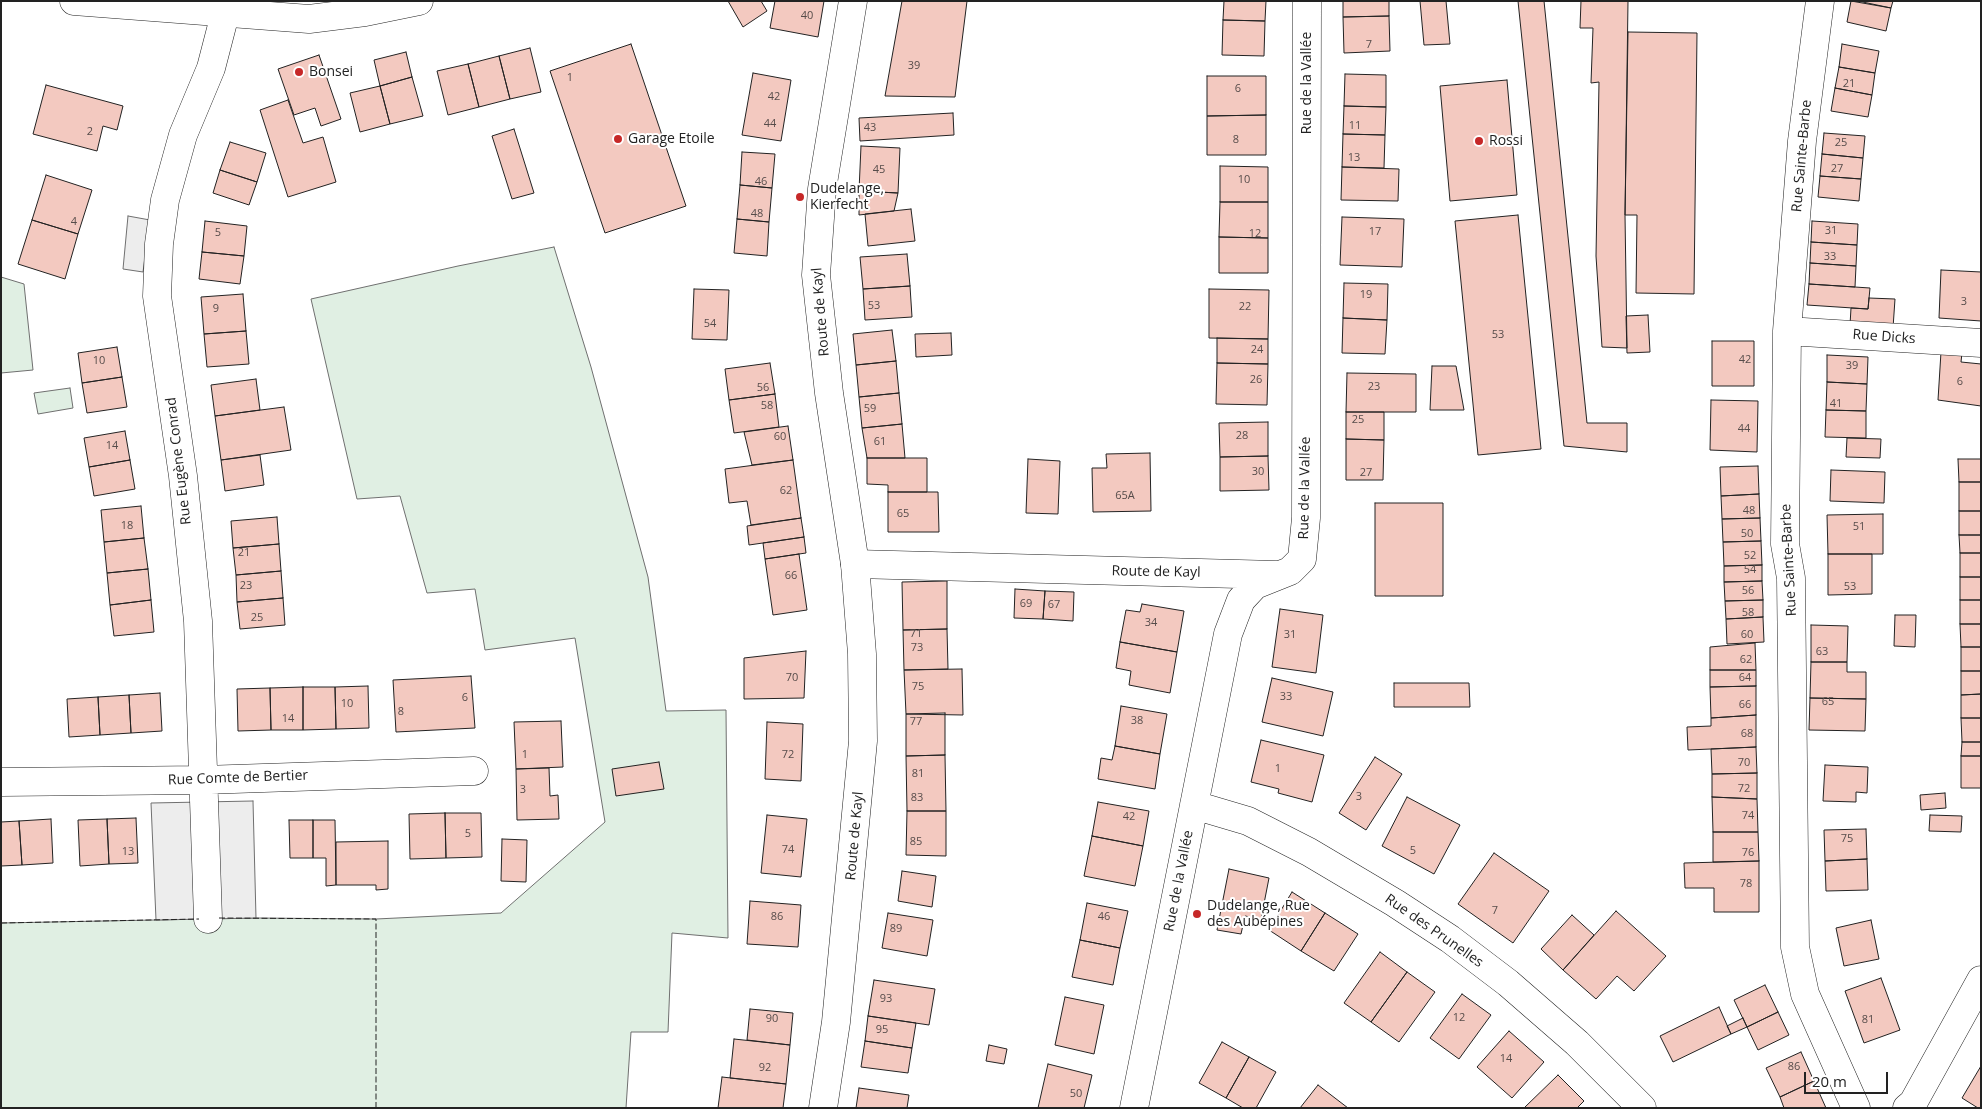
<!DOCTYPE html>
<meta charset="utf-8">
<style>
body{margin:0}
#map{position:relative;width:1982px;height:1109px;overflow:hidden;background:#fff;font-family:"Open Sans",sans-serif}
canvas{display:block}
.frame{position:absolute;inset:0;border:2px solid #222;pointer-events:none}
.scale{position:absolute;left:1804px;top:1072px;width:84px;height:22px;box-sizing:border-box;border:2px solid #222;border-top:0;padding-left:6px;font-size:15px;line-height:18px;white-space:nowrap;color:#222;-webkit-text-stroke:4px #fff;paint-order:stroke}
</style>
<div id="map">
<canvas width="1982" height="1109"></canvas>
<div class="frame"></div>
<div class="scale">20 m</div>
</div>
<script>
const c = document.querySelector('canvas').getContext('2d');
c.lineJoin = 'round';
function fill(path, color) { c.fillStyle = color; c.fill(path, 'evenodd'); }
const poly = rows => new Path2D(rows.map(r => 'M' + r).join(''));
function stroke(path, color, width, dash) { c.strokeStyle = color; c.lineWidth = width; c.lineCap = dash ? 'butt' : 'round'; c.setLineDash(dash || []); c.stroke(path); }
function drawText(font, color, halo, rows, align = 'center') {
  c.font = font + ' "Open Sans",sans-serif'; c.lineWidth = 4; c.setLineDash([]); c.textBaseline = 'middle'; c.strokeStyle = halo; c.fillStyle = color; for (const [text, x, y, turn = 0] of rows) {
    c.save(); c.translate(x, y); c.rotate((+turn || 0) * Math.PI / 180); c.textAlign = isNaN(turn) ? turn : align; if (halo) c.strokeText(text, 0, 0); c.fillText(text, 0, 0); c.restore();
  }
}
const green = poly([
 [554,247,591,367,648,577,666,711,726,710,728,938,672,933,668,1032,631,1032,626,1108,1,1108,1,923,256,918,376,919,501,913,605,822,575,638,485,650,475,589,427,593,400,496,357,499,311,299,458,266,554,247],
 [1,277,24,284,33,370,1,373,1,277],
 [70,388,73,408,38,414,34,393,70,388]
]);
const parking = poly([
 [128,216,150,220,143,272,123,269,128,216],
 [253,801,256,918,156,920,151,803,253,801]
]);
const building = poly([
 [728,1,761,1,767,11,743,27,728,1],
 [775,1,824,1,818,37,770,28,775,1],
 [902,1,967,1,955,97,885,96,902,1],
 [1224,1,1266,1,1265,21,1223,20,1224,1],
 [1343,1,1389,1,1389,16,1343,17,1343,1],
 [1420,1,1446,1,1450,44,1424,45,1420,1],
 [1518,1,1544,1,1587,423,1627,423,1627,452,1564,446,1518,1],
 [1581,1,1628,1,1625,215,1627,348,1602,347,1596,256,1599,82,1591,83,1593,28,1580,28,1581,1],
 [1851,1,1891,8,1886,31,1847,22,1851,1],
 [1858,1,1893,1,1891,8,1858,1],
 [1389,16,1390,51,1344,53,1343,17,1389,16],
 [1223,20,1265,21,1264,56,1222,55,1223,20],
 [1628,32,1697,33,1694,294,1636,293,1637,215,1625,215,1628,32],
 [631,44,686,206,605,233,550,71,631,44],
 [1842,44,1879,51,1875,73,1839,67,1842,44],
 [530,48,541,92,510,99,499,56,530,48],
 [406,52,412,77,380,86,374,60,406,52],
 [319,55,341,119,321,126,315,108,294,115,278,69,319,55],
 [499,56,510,99,479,107,468,64,499,56],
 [468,64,479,107,448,115,437,71,468,64],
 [1839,67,1875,73,1872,95,1835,88,1839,67],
 [753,73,791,80,781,141,742,135,753,73],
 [1345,74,1386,75,1386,107,1344,106,1345,74],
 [1207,76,1266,76,1266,115,1207,116,1207,76],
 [412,77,423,116,390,124,380,86,412,77],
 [1507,80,1517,195,1450,201,1440,86,1507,80],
 [46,85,123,106,117,130,103,126,97,151,33,134,46,85],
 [380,86,390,124,360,132,350,93,380,86],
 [1835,88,1872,95,1868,117,1831,111,1835,88],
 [288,100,303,143,323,137,336,182,288,197,260,110,288,100],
 [1344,106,1386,107,1385,135,1343,134,1344,106],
 [953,113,954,135,860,141,859,118,953,113],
 [1266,115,1266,155,1207,155,1207,116,1266,115],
 [514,129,534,193,512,199,492,136,514,129],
 [1824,133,1865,136,1863,158,1822,154,1824,133],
 [1343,134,1385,135,1384,168,1342,167,1343,134],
 [230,142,266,153,257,182,220,170,230,142],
 [861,146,900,148,898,193,859,191,861,146],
 [742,152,775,154,772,188,740,185,742,152],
 [1822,154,1863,158,1861,179,1820,176,1822,154],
 [1220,166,1268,167,1268,202,1220,202,1220,166],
 [1342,167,1399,169,1398,201,1341,200,1342,167],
 [220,170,257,182,249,205,213,193,220,170],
 [46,175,92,190,78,234,32,220,46,175],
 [1820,176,1861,179,1859,201,1818,197,1820,176],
 [740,185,772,188,769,222,737,219,740,185],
 [859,191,898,193,894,211,859,215,859,191],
 [1220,202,1268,202,1268,238,1219,237,1220,202],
 [911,209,915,241,868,246,865,214,911,209],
 [1518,215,1541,449,1478,455,1455,221,1518,215],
 [1342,217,1404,219,1402,267,1340,265,1342,217],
 [737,219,769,222,767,256,734,253,737,219],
 [32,220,78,234,65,279,18,264,32,220],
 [205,221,247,226,244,256,202,252,205,221],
 [1812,221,1858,224,1857,245,1811,242,1812,221],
 [1219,237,1268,238,1268,273,1219,273,1219,237],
 [1811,242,1857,245,1856,266,1810,263,1811,242],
 [202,252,244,256,240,284,199,279,202,252],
 [907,254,910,286,863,289,860,257,907,254],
 [1810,263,1856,266,1855,287,1809,284,1810,263],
 [1941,270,1981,272,1981,321,1939,318,1941,270],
 [1344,283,1388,284,1387,320,1343,318,1344,283],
 [1809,284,1870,288,1868,309,1807,305,1809,284],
 [910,286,912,317,865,320,863,289,910,286],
 [694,289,729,290,727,340,692,339,694,289],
 [1209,289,1269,290,1268,339,1209,338,1209,289],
 [243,294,246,331,204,334,201,297,243,294],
 [1869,298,1895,299,1893,328,1850,325,1851,308,1868,309,1869,298],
 [1648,315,1650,352,1627,353,1626,316,1648,315],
 [1343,318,1387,320,1385,354,1342,353,1343,318],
 [892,330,896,361,856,365,853,334,892,330],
 [246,331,249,364,207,367,204,334,246,331],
 [951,333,952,355,916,357,915,334,951,333],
 [1217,338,1268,339,1268,364,1217,363,1217,338],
 [1712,341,1754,341,1754,386,1712,386,1712,341],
 [117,347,122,377,82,383,78,353,117,347],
 [1941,352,1962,353,1961,362,1981,364,1981,406,1938,400,1941,352],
 [1827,355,1868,357,1867,384,1827,382,1827,355],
 [896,361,899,393,859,397,856,365,896,361],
 [770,363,775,394,729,400,725,369,770,363],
 [1217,363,1268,364,1267,405,1216,404,1217,363],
 [1432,366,1456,366,1464,410,1430,410,1432,366],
 [1347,373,1416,374,1416,412,1346,412,1347,373],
 [122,377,127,407,87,413,82,383,122,377],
 [256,379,260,410,215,416,211,385,256,379],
 [1827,382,1867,384,1866,411,1826,410,1827,382],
 [899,393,902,424,862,428,859,397,899,393],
 [775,394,779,427,734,433,729,400,775,394],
 [1711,400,1758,401,1757,452,1710,450,1711,400],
 [284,407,291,450,221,460,215,416,284,407],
 [1826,410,1866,411,1866,438,1825,437,1826,410],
 [1346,412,1384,412,1384,440,1346,439,1346,412],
 [1268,422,1268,456,1220,457,1219,423,1268,422],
 [902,424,905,458,867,458,862,428,902,424],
 [788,426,793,460,752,465,744,432,788,426],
 [125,431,130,460,89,467,84,438,125,431],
 [1847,438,1881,439,1880,458,1846,457,1847,438],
 [1346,439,1384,440,1383,480,1346,480,1346,439],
 [1150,453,1151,511,1093,512,1092,468,1107,468,1106,454,1150,453],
 [260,455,264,485,225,491,221,460,260,455],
 [1268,456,1269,490,1220,491,1220,457,1268,456],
 [867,458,927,458,927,492,888,492,888,485,867,484,867,458],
 [1028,459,1060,461,1058,514,1026,513,1028,459],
 [1958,459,1981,459,1981,482,1959,482,1958,459],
 [130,460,135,489,94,496,89,467,130,460],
 [793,460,801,518,751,525,747,501,729,503,725,469,793,460],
 [1758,466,1759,494,1721,496,1720,467,1758,466],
 [1831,470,1885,472,1884,503,1830,501,1831,470],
 [1959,482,1981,482,1981,511,1959,511,1959,482],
 [888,492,938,492,939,532,888,532,888,492],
 [1759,494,1760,518,1722,519,1721,496,1759,494],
 [1375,503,1443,503,1443,596,1375,596,1375,503],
 [141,506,144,538,104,542,101,510,141,506],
 [1959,511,1981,511,1981,535,1959,535,1959,511],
 [1883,514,1883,554,1828,554,1827,515,1883,514],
 [277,517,279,544,233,548,231,521,277,517],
 [801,518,804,537,749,545,747,526,801,518],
 [1760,518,1761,541,1723,542,1722,519,1760,518],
 [1959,535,1981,535,1981,553,1960,553,1959,535],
 [804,537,806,553,765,559,763,543,804,537],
 [144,538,148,569,107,573,104,542,144,538],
 [1761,541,1762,565,1724,566,1723,542,1761,541],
 [279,544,281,571,236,575,233,548,279,544],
 [1960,553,1981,553,1981,577,1960,577,1960,553],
 [799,554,807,610,773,615,765,559,799,554],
 [1828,554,1872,554,1872,594,1828,595,1828,554],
 [1762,565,1762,581,1724,582,1724,566,1762,565],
 [148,569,151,600,110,605,107,573,148,569],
 [281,571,283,598,237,602,236,575,281,571],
 [1960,577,1981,577,1981,600,1960,600,1960,577],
 [947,581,947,629,903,630,902,582,947,581],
 [1762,581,1763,600,1725,601,1724,582,1762,581],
 [1015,589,1045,591,1043,619,1014,618,1015,589],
 [1045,591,1074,592,1073,621,1043,619,1045,591],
 [283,598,285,625,240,629,237,602,283,598],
 [151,600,154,632,114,636,110,605,151,600],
 [1763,600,1763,617,1726,619,1725,601,1763,600],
 [1960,600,1981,600,1981,624,1960,624,1960,600],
 [1142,604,1184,611,1177,652,1120,642,1126,610,1140,612,1142,604],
 [1280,609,1323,615,1316,673,1272,667,1280,609],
 [1895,615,1916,615,1915,647,1894,646,1895,615],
 [1763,617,1764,642,1727,644,1726,619,1763,617],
 [1960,624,1981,624,1981,647,1961,647,1960,624],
 [1811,625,1848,626,1847,662,1811,662,1811,625],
 [947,629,948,669,904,670,903,630,947,629],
 [1120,642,1177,652,1170,693,1129,685,1131,671,1116,668,1120,642],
 [1755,643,1756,670,1710,670,1710,647,1755,643],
 [1961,647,1981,647,1981,671,1961,671,1961,647],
 [806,651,804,698,744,699,744,658,806,651],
 [1811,662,1847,662,1847,672,1866,672,1866,699,1810,698,1811,662],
 [962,669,963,715,906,714,904,670,962,669],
 [1710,670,1756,670,1756,686,1710,687,1710,670],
 [1961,671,1981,671,1981,694,1961,695,1961,671],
 [471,676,475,728,396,732,393,680,471,676],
 [1272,678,1333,692,1323,736,1262,722,1272,678],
 [1394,683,1469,683,1470,707,1394,707,1394,683],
 [368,686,369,728,336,729,335,687,368,686],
 [1756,686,1756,715,1711,718,1710,687,1756,686],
 [303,687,335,687,336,729,303,730,303,687],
 [303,687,303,730,271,730,270,688,303,687],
 [270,688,271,730,238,731,237,689,270,688],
 [160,693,162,731,131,733,129,695,160,693],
 [1981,694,1981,718,1961,718,1961,695,1981,694],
 [129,695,131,733,100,735,98,697,129,695],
 [98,697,100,735,69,737,67,699,98,697],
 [1810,698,1866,699,1865,731,1809,730,1810,698],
 [1121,706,1167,714,1160,754,1115,746,1121,706],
 [945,713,945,755,906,756,906,714,945,713],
 [1756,715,1756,747,1688,750,1687,727,1711,726,1711,718,1756,715],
 [1961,718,1981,718,1981,742,1962,742,1961,718],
 [561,721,563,767,516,769,514,722,561,721],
 [767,722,803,724,801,781,765,779,767,722],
 [1261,740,1324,755,1312,802,1278,793,1279,789,1251,782,1261,740],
 [1962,742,1981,742,1981,756,1961,756,1962,742],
 [1115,746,1160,754,1155,789,1098,779,1101,758,1112,760,1115,746],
 [1756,747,1757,773,1712,774,1711,749,1756,747],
 [945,755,946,811,907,811,906,756,945,755],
 [1961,756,1981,756,1981,788,1961,788,1961,756],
 [1375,757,1402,774,1366,830,1339,813,1375,757],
 [659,762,664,789,616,796,612,769,659,762],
 [1825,765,1868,767,1867,793,1856,792,1856,802,1823,801,1825,765],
 [549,768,550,796,558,795,559,819,517,820,516,769,549,768],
 [1757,773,1757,799,1712,797,1712,774,1757,773],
 [1945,793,1946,808,1921,810,1920,795,1945,793],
 [1407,797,1460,825,1434,874,1382,846,1407,797],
 [1712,797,1757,799,1758,832,1713,832,1712,797],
 [1098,802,1149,811,1143,846,1092,836,1098,802],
 [907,811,946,811,946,856,906,855,907,811],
 [445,813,481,813,482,857,446,858,445,813],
 [445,813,446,858,410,859,409,814,445,813],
 [767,815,807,819,801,877,761,873,767,815],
 [1930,815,1962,816,1961,832,1929,831,1930,815],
 [136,818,138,863,109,864,107,819,136,818],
 [51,819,53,863,22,865,19,821,51,819],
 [107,819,109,864,80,866,78,820,107,819],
 [289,820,313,820,313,858,290,858,289,820],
 [313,820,335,820,336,885,326,886,326,858,313,858,313,820],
 [19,821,22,865,1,866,1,822,19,821],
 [1866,829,1867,859,1825,861,1824,830,1866,829],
 [1713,832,1758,832,1759,861,1713,862,1713,832],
 [1092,836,1143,846,1135,886,1084,876,1092,836],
 [502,839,527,840,526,882,501,881,502,839],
 [388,841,388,889,376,890,376,885,336,885,336,842,388,841],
 [1494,853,1549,891,1513,943,1458,904,1494,853],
 [1867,859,1868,890,1826,891,1825,861,1867,859],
 [1759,861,1759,912,1714,912,1714,888,1685,888,1684,863,1759,861],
 [1229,869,1269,878,1261,919,1245,916,1241,934,1217,930,1229,869],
 [902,871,936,876,932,907,898,901,902,871],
 [1292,892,1325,913,1301,951,1269,930,1292,892],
 [750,901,801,905,798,947,747,944,750,901],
 [1087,903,1128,911,1120,948,1080,940,1087,903],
 [1616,911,1666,956,1634,991,1617,976,1596,999,1563,970,1616,911],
 [888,913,933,920,927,956,882,948,888,913],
 [1325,913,1358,934,1334,971,1301,951,1325,913],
 [1572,915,1594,935,1563,970,1541,949,1572,915],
 [1871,920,1879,959,1844,966,1836,928,1871,920],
 [1080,940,1120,948,1113,985,1072,977,1080,940],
 [1380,952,1407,972,1371,1022,1344,1003,1380,952],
 [1407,972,1435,992,1399,1042,1371,1022,1407,972],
 [1881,978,1900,1030,1864,1043,1845,991,1881,978],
 [874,980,935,989,929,1025,868,1016,874,980],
 [1765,985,1778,1012,1747,1027,1734,1000,1765,985],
 [1462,994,1491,1015,1459,1059,1430,1038,1462,994],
 [1065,997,1104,1005,1094,1054,1055,1045,1065,997],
 [1719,1007,1731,1034,1673,1062,1660,1036,1719,1007],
 [750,1009,793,1013,790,1045,747,1040,750,1009],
 [1778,1012,1789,1035,1758,1050,1747,1027,1778,1012],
 [868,1016,916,1023,912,1048,865,1041,868,1016],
 [1743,1018,1747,1027,1731,1034,1727,1026,1743,1018],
 [1509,1031,1544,1062,1512,1098,1477,1067,1509,1031],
 [734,1039,790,1045,786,1084,730,1078,734,1039],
 [865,1041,912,1048,908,1073,861,1067,865,1041],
 [1222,1042,1249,1057,1226,1098,1199,1083,1222,1042],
 [989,1045,1007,1049,1004,1064,986,1061,989,1045],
 [1801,1052,1814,1081,1780,1097,1766,1068,1801,1052],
 [1249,1057,1276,1072,1256,1108,1243,1108,1226,1098,1249,1057],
 [1048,1064,1092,1075,1084,1108,1038,1108,1048,1064],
 [1981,1066,1981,1108,1978,1108,1962,1098,1981,1066],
 [1558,1075,1584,1101,1577,1108,1524,1108,1558,1075],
 [722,1077,786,1084,783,1108,718,1108,722,1077],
 [1814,1081,1826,1108,1784,1108,1780,1097,1814,1081],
 [1318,1085,1348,1108,1300,1108,1318,1085],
 [859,1088,909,1095,907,1108,856,1108,859,1088]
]);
const minor = poly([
 [1820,1,1802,141,1787,331,1785,544,1791,578,1795,947,1805,994,1856,1108],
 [1787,331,1981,343],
 [855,564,1277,575],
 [1,782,203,780,474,771],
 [1194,805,1248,821,1309,852,1395,903,1450,939,1508,983,1577,1043,1642,1108],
 [208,919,198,621,183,476,157,296,159,244,165,200,183,135,211,68,225,14],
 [1134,1108,1228,634,1241,600,1255,585,1290,571,1302,559,1306,518,1307,1],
 [1907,1108,1913,1103,1981,980]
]);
const major = poly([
 [74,1,309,19,365,12,419,1],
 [823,1108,836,1022,863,741,862,654,855,564,829,393,816,275,822,189,853,1]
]);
const fence = poly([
 [219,918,376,919,376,1108],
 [1,923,199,919]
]);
const markers = [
 [299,72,5,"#c62828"],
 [618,139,5,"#c62828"],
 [1479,141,5,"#c62828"],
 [800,197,5,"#c62828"],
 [1197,914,5,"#c62828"]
];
const numberNames = [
 ["40",807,16],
 ["7",1369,45],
 ["39",914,66],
 ["1",570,78],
 ["21",1849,84],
 ["6",1238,89],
 ["42",774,97],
 ["44",770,124],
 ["11",1355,126],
 ["43",870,128],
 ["2",90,132],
 ["8",1236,140],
 ["25",1841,143],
 ["13",1354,158],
 ["27",1837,169],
 ["45",879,170],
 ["10",1244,180],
 ["46",761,182],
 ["48",757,214],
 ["4",74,222],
 ["31",1831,231],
 ["17",1375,232],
 ["5",218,233],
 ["12",1255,234],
 ["33",1830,257],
 ["19",1366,295],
 ["3",1964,302],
 ["53",874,306],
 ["22",1245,307],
 ["9",216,309],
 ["54",710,324],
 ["53",1498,335],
 ["24",1257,350],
 ["42",1745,360],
 ["10",99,361],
 ["39",1852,366],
 ["26",1256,380],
 ["6",1960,382],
 ["23",1374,387],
 ["56",763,388],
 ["41",1836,404],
 ["58",767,406],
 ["59",870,409],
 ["25",1358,420],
 ["44",1744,429],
 ["28",1242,436],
 ["60",780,437],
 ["61",880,442],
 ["14",112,446],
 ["30",1258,472],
 ["27",1366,473],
 ["62",786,491],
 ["65A",1125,496],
 ["48",1749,511],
 ["65",903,514],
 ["18",127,526],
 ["51",1859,527],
 ["50",1747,534],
 ["21",244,553],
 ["52",1750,556],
 ["54",1750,570],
 ["66",791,576],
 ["23",246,586],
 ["53",1850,587],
 ["56",1748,591],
 ["69",1026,604],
 ["67",1054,605],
 ["58",1748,613],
 ["25",257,618],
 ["34",1151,623],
 ["71",916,634],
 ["31",1290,635],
 ["60",1747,635],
 ["73",917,648],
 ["63",1822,652],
 ["62",1746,660],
 ["70",792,678],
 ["64",1745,678],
 ["75",918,687],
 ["33",1286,697],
 ["6",465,698],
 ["65",1828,702],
 ["10",347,704],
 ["66",1745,705],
 ["8",401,712],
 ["14",288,719],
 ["38",1137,721],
 ["77",916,722],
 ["68",1747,734],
 ["1",525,755],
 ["72",788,755],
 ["70",1744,763],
 ["1",1278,769],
 ["81",918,774],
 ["72",1744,789],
 ["3",523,790],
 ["3",1359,797],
 ["83",917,798],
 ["74",1748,816],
 ["42",1129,817],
 ["5",468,834],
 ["75",1847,839],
 ["85",916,842],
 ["74",788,850],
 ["5",1413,851],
 ["13",128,852],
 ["76",1748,853],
 ["78",1746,884],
 ["7",1495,911],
 ["86",777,917],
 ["46",1104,917],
 ["89",896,929],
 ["93",886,999],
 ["12",1459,1018],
 ["90",772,1019],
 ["81",1868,1020],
 ["95",882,1030],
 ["14",1506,1059],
 ["86",1794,1067],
 ["92",765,1068],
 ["50",1076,1094]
];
const poiNames = [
 ["Bonsei",309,72],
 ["Garage Etoile",628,139],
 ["Rossi",1489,141],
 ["Dudelange,",810,189],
 ["Kierfecht",810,205],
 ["Dudelange, Rue",1207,906],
 ["des Aubépines",1207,922]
];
const streetNames = [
 ["Rue de la Vallée",1307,83,-90],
 ["Rue Sainte-Barbe",1802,156,-85],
 ["Route de Kayl",821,312,-95],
 ["Rue Dicks",1884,337,4],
 ["Rue Eugène Conrad",179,461,-97],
 ["Rue de la Vallée",1305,488,-89],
 ["Rue Sainte-Barbe",1789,560,-93],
 ["Route de Kayl",1156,572,1],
 ["Rue Comte de Bertier",238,778,-2],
 ["Route de Kayl",855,836,-85],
 ["Rue de la Vallée",1179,881,-79],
 ["Rue des Prunelles",1434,931,35]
];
fill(green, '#e0efe3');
stroke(green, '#6f6f6f', 1);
fill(parking, '#ededed');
stroke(parking, '#6f6f6f', 1);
fill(building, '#f3c9c0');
stroke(building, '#222', 1);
stroke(minor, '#222', 29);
stroke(major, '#222', 29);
stroke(minor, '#fff', 28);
stroke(major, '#fff', 28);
stroke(fence, '#222', 1, [6, 2.5]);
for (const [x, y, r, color] of markers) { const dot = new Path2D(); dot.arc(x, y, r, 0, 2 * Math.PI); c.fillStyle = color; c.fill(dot); stroke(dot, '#fff', 2); }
drawText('11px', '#564c4a', null, numberNames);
drawText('14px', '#222', '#fff', poiNames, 'left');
drawText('14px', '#222', '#fff', streetNames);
</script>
